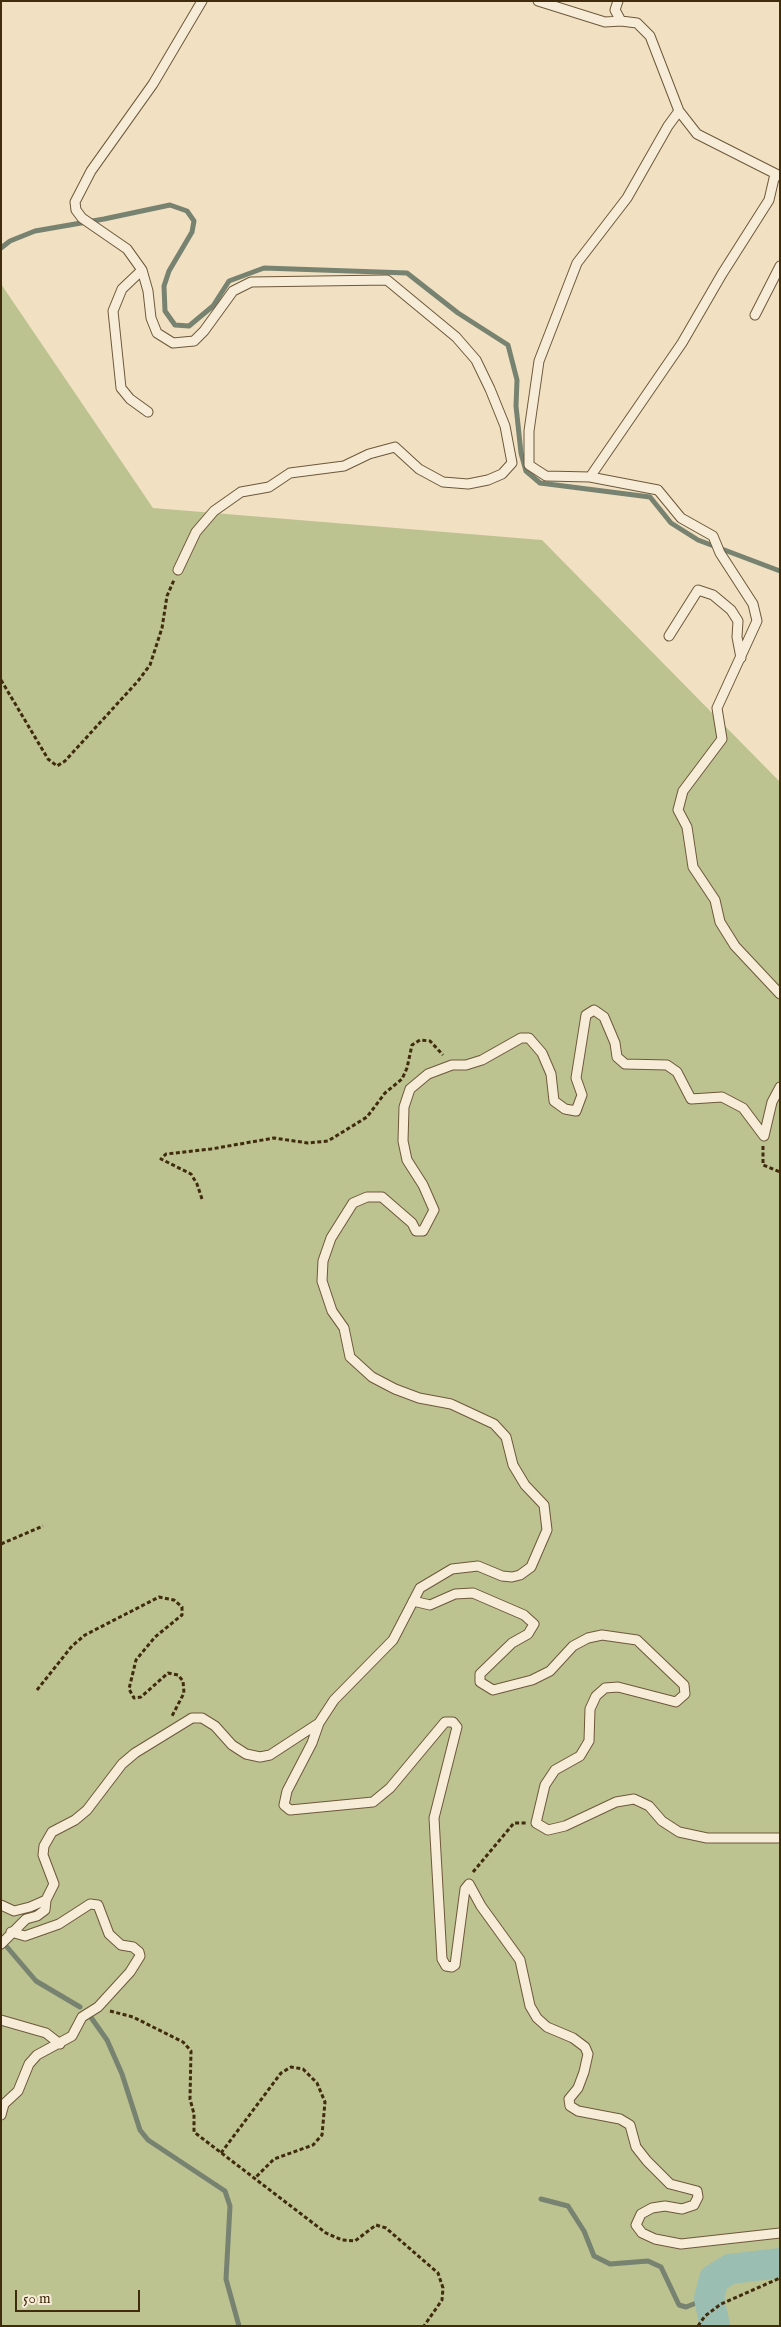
<!DOCTYPE html>
<style>
body{margin:0}
#map{position:relative;width:781px;height:2327px;overflow:hidden;background:#f1e1c2;font-family:"IM FELL English",serif}
canvas{display:block}
.frame{position:absolute;inset:0;border:2px solid #412b0d;pointer-events:none}
.scale{position:absolute;left:15px;top:2290px;width:125px;height:22px;box-sizing:border-box;border:2px solid #412b0d;border-top:0;padding-left:6px;font-size:15px;line-height:18px;white-space:nowrap;color:#412b0d;-webkit-text-stroke:4px #f6ecd7;paint-order:stroke}
</style>
<div id="map">
<canvas width="781" height="2327"></canvas>
<div class="frame"></div>
<div class="scale">50 m</div>
</div>
<script>
const c = document.querySelector('canvas').getContext('2d');
c.lineJoin = 'round';
function fill(path, color) { c.fillStyle = color; c.fill(path, 'evenodd'); }
const poly = rows => new Path2D(rows.map(r => 'M' + r).join(''));
function stroke(path, color, width, dash) { c.strokeStyle = color; c.lineWidth = width; c.lineCap = dash ? 'butt' : 'round'; c.setLineDash(dash || []); c.stroke(path); }
const green = poly([
 [1,284,153,508,542,540,780,782,780,2326,1,2326]
]);
const stream = poly([
 [1,248,10,241,35,231,104,219,170,205,187,211,194,221,192,232,169,271,164,286,165,311,175,325,189,326,213,306,229,281,264,268,407,273,458,313,508,345,517,380,516,406,521,453,526,471,540,483,650,497,671,523,698,540,780,571],
 [7,1947,36,1981,80,2007],
 [90,2016,107,2040,122,2074,140,2130,148,2140,225,2191,230,2206,226,2279,239,2326],
 [541,2199,568,2206,584,2231,594,2256,610,2264,648,2261,661,2267,679,2305,686,2307,709,2298]
]);
const river = poly([
 [715,2326,709,2298,714,2279,730,2269,780,2263]
]);
const path = poly([
 [1,680,48,759,57,766,65,761,138,681,150,665,162,628,167,596,174,580],
 [763,1146,763,1165,780,1172],
 [202,1199,197,1184,191,1174,161,1159,166,1154,211,1149,274,1138,308,1143,328,1141,367,1117,385,1093,402,1079,407,1068,412,1045,420,1040,430,1041,443,1055],
 [1,1544,43,1526],
 [37,1690,72,1646,85,1635,159,1597,174,1600,182,1607,182,1615,155,1637,136,1660,129,1689,134,1698,141,1697,168,1673,178,1675,183,1681,184,1693,172,1716],
 [473,1872,514,1823,526,1823],
 [110,2011,133,2017,183,2042,191,2051,190,2099,194,2114,194,2132,326,2233,342,2240,355,2241,376,2225,386,2228,438,2273,443,2288,442,2300,424,2326],
 [221,2153,281,2073,291,2067,303,2069,317,2083,325,2102,322,2135,313,2145,274,2159,255,2178],
 [698,2326,705,2316,721,2304,780,2278]
]);
const lane = poly([
 [202,1,153,84,91,171,75,202,76,210,82,218,127,249,142,270,148,291,151,318,157,333,173,343,194,341,204,331,233,291,251,282,387,280,456,337,476,360,490,389,505,426,512,463],
 [538,1,605,22,621,21],
 [618,1,615,10,621,21,637,23,650,36,679,111,668,126,627,198,577,263,539,361,529,431,529,465,546,476,590,477,658,490,681,518,713,536,720,553,753,604,757,621,717,708,722,739,683,791,678,810,687,827,693,867,715,900,720,922,735,946,780,994],
 [679,111,697,134,780,176],
 [142,270,122,289,113,311,121,388,130,399,148,412],
 [755,315,780,266],
 [590,477,682,343,722,274,769,200,775,174],
 [178,570,196,532,214,511,241,492,269,487,290,473,344,466,369,454,395,447,419,469,443,482,468,484,488,480,502,474,512,463],
 [669,636,698,590,713,595,731,610,738,621,737,637,741,658],
 [413,1601,430,1605,455,1594,473,1593,524,1615,534,1624,528,1634,512,1643,480,1674,480,1682,493,1690,532,1680,550,1671,573,1646,588,1638,602,1635,637,1640,684,1685,685,1694,676,1702,618,1687,605,1688,596,1696,590,1709,589,1741,580,1756,555,1770,545,1785,536,1823,548,1830,565,1826,616,1802,634,1799,649,1806,662,1821,679,1832,707,1838,780,1838],
 [319,1723,312,1743,287,1791,284,1805,290,1810,373,1802,390,1788,445,1722,453,1722,457,1727,434,1818,442,1959,446,1966,452,1967,455,1965,465,1889,469,1884,481,1906,520,1960,530,2006,537,2018,547,2027,573,2038,585,2047,588,2054,584,2072,578,2088,569,2099,570,2106,578,2111,620,2119,630,2125,636,2147,647,2161,670,2184,697,2191,698,2197,694,2205,682,2209,665,2206,652,2208,641,2214,636,2225,642,2233,655,2239,681,2244,780,2233],
 [1,1905,14,1911,30,1907,46,1900,54,1884,43,1855,44,1846,52,1832,75,1820,87,1810,122,1764,135,1753,192,1718,202,1718,215,1726,232,1745,246,1754,260,1757,270,1755,319,1723,334,1700,393,1640,420,1588,452,1569,478,1566,502,1576,512,1577,520,1575,531,1567,547,1530,544,1505,525,1485,513,1465,506,1437,494,1424,451,1404,419,1398,395,1389,372,1377,350,1357,344,1328,332,1311,322,1281,323,1261,331,1238,353,1203,367,1197,382,1197,412,1223,416,1231,423,1231,434,1210,423,1185,407,1160,403,1141,404,1107,410,1089,428,1074,452,1065,466,1065,482,1060,521,1038,529,1038,542,1053,551,1074,554,1101,565,1109,576,1111,582,1095,576,1078,586,1015,594,1010,604,1017,615,1043,617,1057,625,1064,667,1065,677,1072,691,1099,722,1097,743,1108,764,1136,772,1102,780,1087],
 [1,1944,26,1919,37,1916,45,1910,46,1900],
 [1,2020,46,2033,60,2044],
 [1,2115,4,2104,18,2091,29,2064,37,2055,72,2036,82,2017,98,2007,130,1972,140,1956,139,1952,133,1947,121,1945,109,1934,98,1905,90,1904,59,1924,25,1936,11,1932]
]);
fill(green, '#bdc291');
stroke(stream, '#778370', 5);
stroke(river, '#9bbeb2', 30);
stroke(lane, '#6d583a', 11);
stroke(path, '#412b0d', 3, [4, 2.5]);
stroke(lane, '#f6ecd7', 9);
</script>
